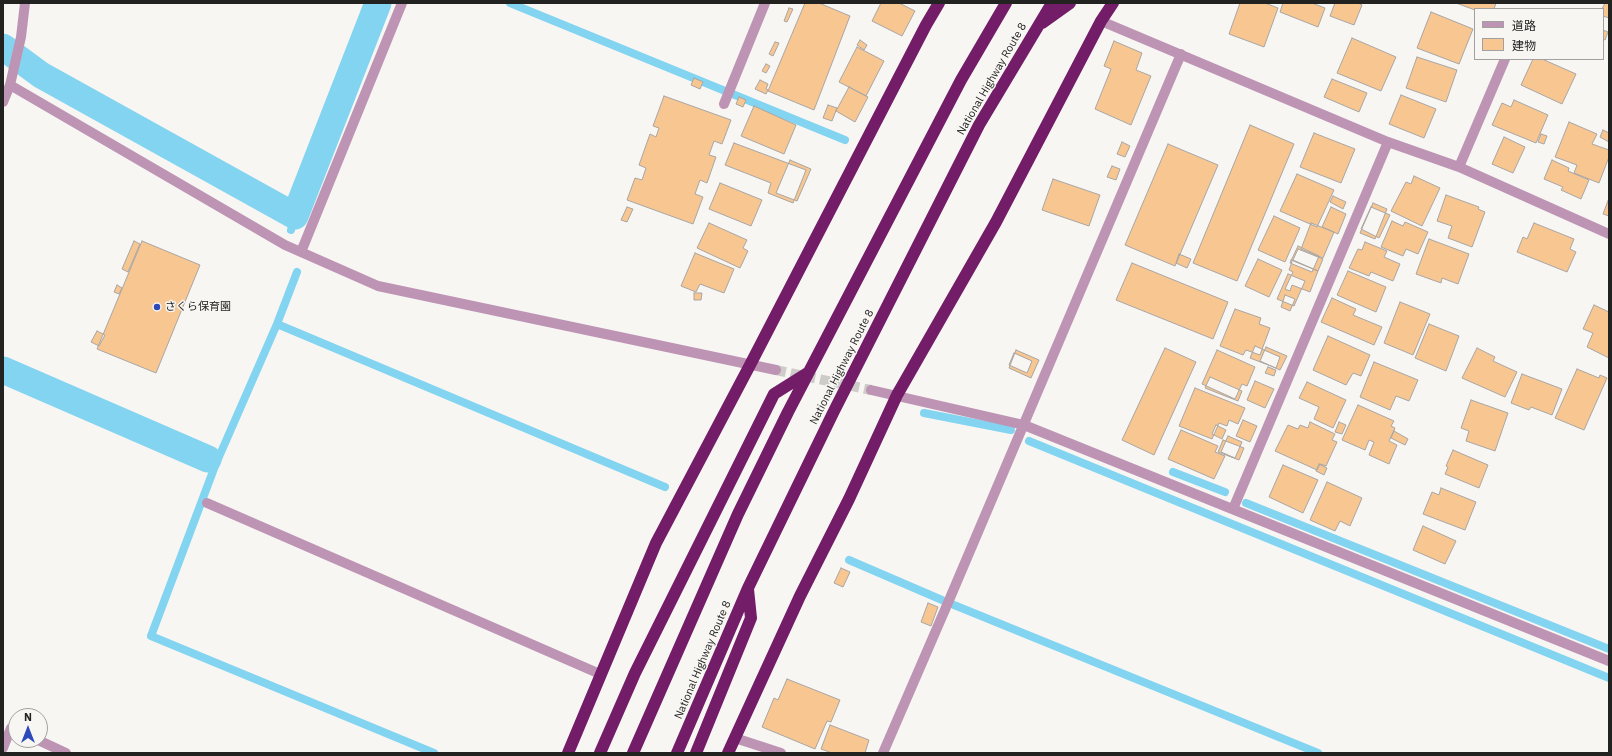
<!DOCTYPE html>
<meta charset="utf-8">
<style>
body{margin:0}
#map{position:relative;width:1612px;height:756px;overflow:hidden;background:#f8f6f3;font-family:"IBM Plex Sans","Noto Sans JP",sans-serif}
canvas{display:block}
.frame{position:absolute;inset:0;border:4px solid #222221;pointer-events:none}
.legend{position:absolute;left:1474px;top:8px;width:130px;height:52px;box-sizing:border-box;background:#f8f6f3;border:1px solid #a2a19f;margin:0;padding:5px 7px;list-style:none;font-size:12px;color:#222221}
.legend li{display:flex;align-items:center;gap:8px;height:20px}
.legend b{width:20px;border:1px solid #a2a19f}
.north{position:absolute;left:8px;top:708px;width:40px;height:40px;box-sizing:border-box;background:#f8f6f3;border:1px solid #a2a19f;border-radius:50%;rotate:0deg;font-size:11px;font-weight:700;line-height:16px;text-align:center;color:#222221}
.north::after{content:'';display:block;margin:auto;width:14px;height:18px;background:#2d48b8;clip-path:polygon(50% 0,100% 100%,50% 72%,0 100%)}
</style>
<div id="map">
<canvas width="1612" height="756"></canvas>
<div class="frame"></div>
<ul class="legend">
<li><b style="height:5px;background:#be94b5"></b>道路</li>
<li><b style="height:11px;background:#f7c691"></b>建物</li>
</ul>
<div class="north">N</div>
</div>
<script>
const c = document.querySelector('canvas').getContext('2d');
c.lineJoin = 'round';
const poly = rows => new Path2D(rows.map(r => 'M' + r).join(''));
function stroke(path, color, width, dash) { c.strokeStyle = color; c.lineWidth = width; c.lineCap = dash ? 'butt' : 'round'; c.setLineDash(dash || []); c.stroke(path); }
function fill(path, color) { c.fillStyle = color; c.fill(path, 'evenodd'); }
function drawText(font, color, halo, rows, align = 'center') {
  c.font = font + ' "IBM Plex Sans","Noto Sans JP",sans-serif'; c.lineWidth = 3; c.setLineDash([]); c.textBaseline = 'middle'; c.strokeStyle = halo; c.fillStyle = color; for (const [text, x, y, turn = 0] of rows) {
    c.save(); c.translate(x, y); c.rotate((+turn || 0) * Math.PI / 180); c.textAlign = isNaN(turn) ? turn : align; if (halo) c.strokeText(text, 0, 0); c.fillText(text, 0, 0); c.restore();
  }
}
const stream = poly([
 [510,3,845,140],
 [291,230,295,216],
 [277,324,665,487],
 [924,413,1011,430],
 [1029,441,1609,678],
 [208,459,215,466,151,636,434,753],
 [215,466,277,324,297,272],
 [1173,472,1225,492],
 [1246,503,1609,649],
 [849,560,942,600],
 [954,605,1318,753]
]);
const canal = poly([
 [3,47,41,75,295,216,378,3],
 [3,370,208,459]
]);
const building = poly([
 [805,3,819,3,850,16,814,110,768,91,805,3],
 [881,3,899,3,915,11,902,36,872,21,881,3],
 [1240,3,1265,3,1278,8,1264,47,1229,34,1240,3],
 [1283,3,1312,3,1325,8,1318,27,1280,12,1283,3],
 [1335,3,1358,3,1362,5,1354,25,1330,16,1335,3],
 [1456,3,1496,3,1494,9,1475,10,1456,3],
 [1605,3,1609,3,1609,18,1603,16,1602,9,1605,3],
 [789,8,793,9,787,22,784,21,789,8],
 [1431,12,1473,29,1459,64,1417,48,1431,12],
 [1603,30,1608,32,1605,40,1603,39,1603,30],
 [1352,38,1396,57,1381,91,1337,73,1352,38],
 [860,40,867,45,864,50,857,45,860,40],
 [1114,41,1142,53,1136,70,1151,76,1131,125,1095,109,1111,69,1104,66,1114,41],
 [775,42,779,43,773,56,769,54,775,42],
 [857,47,884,61,866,96,839,82,857,47],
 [1417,57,1457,70,1446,102,1406,88,1417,57],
 [1533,59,1542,59,1576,74,1562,104,1521,85,1533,59],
 [766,64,770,66,766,73,762,71,766,64],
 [694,78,703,82,700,89,691,85,694,78],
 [1332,79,1367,93,1359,112,1324,97,1332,79],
 [760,80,768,84,766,89,768,90,766,94,755,89,760,80],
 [849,87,868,97,855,122,836,111,849,87],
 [1401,95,1436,109,1424,138,1389,124,1401,95],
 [664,96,731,120,722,144,714,141,709,155,716,157,707,183,700,180,695,194,703,197,693,224,627,200,635,178,642,180,646,168,639,165,650,134,656,137,659,128,653,126,664,96],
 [739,97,746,100,743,107,736,104,739,97],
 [1514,100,1548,115,1536,143,1492,125,1502,103,1511,107,1514,100],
 [828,105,837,108,832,121,823,118,828,105],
 [754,106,796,125,784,154,741,136,754,106],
 [1569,122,1597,134,1592,144,1609,150,1609,157,1599,183,1574,173,1577,165,1555,157,1569,122],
 [1250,125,1294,144,1237,281,1193,263,1250,125],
 [1603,130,1609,133,1609,142,1600,137,1603,130],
 [1314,133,1355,149,1341,183,1300,167,1314,133],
 [1541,134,1547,136,1544,144,1538,142,1541,134],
 [1504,137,1525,147,1513,173,1492,164,1504,137],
 [1122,142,1130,146,1125,157,1117,154,1122,142],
 [734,143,806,170,793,203,768,193,771,183,725,165,734,143],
 [1168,144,1218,165,1175,266,1125,245,1168,144],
 [790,160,811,169,797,201,776,193,790,160],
 [1552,160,1569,168,1568,171,1589,180,1581,199,1561,190,1563,187,1544,179,1552,160],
 [1112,166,1120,169,1116,180,1107,177,1112,166],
 [1297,174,1334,190,1317,227,1280,211,1297,174],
 [1414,176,1440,188,1422,226,1391,211,1406,182,1411,184,1414,176],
 [1053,179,1100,195,1089,226,1042,210,1053,179],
 [720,183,762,200,751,226,709,209,720,183],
 [1446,195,1479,207,1478,209,1485,212,1472,247,1448,238,1452,226,1437,221,1446,195],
 [1333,196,1346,202,1343,209,1330,202,1333,196],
 [1609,198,1609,216,1603,214,1609,198],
 [1373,203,1387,209,1375,239,1360,233,1373,203],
 [627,207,633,209,627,222,621,220,627,207],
 [1331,207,1346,214,1338,234,1322,227,1331,207],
 [1371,207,1390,215,1379,238,1361,229,1371,207],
 [1274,216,1300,228,1285,262,1258,250,1274,216],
 [1392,221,1403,226,1405,222,1428,232,1418,254,1406,249,1403,256,1381,247,1392,221],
 [709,223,747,240,743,248,748,251,740,268,697,248,709,223],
 [1311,223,1334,232,1323,258,1301,249,1311,223],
 [1534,223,1574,239,1570,249,1576,252,1567,272,1517,252,1523,237,1527,239,1534,223],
 [1429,239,1469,254,1458,284,1442,278,1441,283,1416,274,1429,239],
 [134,241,140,244,128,272,122,269,134,241],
 [142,241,200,265,156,373,97,349,142,241],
 [1365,242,1387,251,1384,257,1400,264,1393,281,1371,272,1369,276,1349,268,1358,249,1362,250,1365,242],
 [1298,246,1319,256,1312,272,1290,263,1298,246],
 [1298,249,1323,259,1318,271,1293,260,1298,249],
 [695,253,734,269,724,293,700,284,696,292,681,286,695,253],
 [1179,254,1191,259,1187,268,1176,263,1179,254],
 [1258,259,1282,270,1269,297,1245,286,1258,259],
 [1291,260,1318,271,1310,292,1292,285,1290,291,1285,289,1293,272,1289,270,1292,262,1291,260],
 [1132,263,1228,302,1213,339,1116,300,1132,263],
 [1348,271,1386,287,1376,312,1337,295,1348,271],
 [1288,274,1305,281,1294,306,1277,299,1288,274],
 [117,285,122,288,119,294,114,292,117,285],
 [694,293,702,293,701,300,694,300,694,293],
 [1285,295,1295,299,1290,311,1281,307,1285,295],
 [1332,298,1356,309,1353,315,1382,327,1374,345,1321,322,1332,298],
 [1400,302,1430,314,1413,355,1384,343,1400,302],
 [1594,305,1609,312,1609,358,1587,347,1593,333,1583,329,1594,305],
 [1235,309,1261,318,1259,324,1270,328,1260,355,1246,350,1243,355,1220,346,1235,309],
 [1429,324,1459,336,1446,371,1415,358,1429,324],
 [97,331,105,335,99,346,91,342,97,331],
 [1328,336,1370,355,1361,376,1353,373,1346,385,1313,370,1328,336],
 [1255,346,1280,357,1276,368,1250,358,1255,346],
 [1266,347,1287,356,1280,370,1260,361,1266,347],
 [1165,348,1196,362,1154,455,1122,440,1165,348],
 [1477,348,1495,357,1493,361,1517,372,1505,397,1462,378,1477,348],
 [1016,350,1039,360,1031,378,1009,368,1016,350],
 [1217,350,1255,367,1247,386,1242,384,1235,399,1202,384,1217,350],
 [1014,353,1032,361,1027,373,1009,365,1014,353],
 [1374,362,1418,380,1409,401,1396,396,1390,410,1360,397,1374,362],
 [1268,367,1276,370,1274,376,1265,373,1268,367],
 [1577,369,1599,378,1600,375,1607,378,1584,430,1555,418,1577,369],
 [1522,374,1562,389,1552,415,1531,407,1529,410,1511,403,1522,374],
 [1210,377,1242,391,1238,401,1205,388,1210,377],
 [1255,381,1274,389,1265,408,1247,400,1255,381],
 [1307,382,1346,400,1333,428,1314,419,1319,407,1299,398,1307,382],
 [1195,388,1245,408,1238,424,1229,420,1227,426,1219,423,1212,439,1179,426,1195,388],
 [1471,400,1508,413,1495,451,1466,441,1469,431,1461,428,1471,400],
 [1358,405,1394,421,1391,426,1395,428,1389,441,1397,445,1389,464,1369,455,1374,442,1369,440,1365,450,1342,440,1358,405],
 [1243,420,1257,426,1250,442,1236,436,1243,420],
 [1310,422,1335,434,1332,440,1337,442,1326,466,1320,464,1317,470,1275,451,1288,425,1298,429,1300,425,1308,428,1310,422],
 [1339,422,1346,425,1342,434,1335,432,1339,422],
 [1216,425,1226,430,1222,439,1212,434,1216,425],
 [1181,430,1218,446,1215,452,1225,456,1214,479,1168,459,1181,430],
 [1394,431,1408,439,1405,445,1391,438,1394,431],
 [1228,436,1242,442,1235,458,1221,452,1228,436],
 [1223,440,1244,448,1239,460,1218,452,1223,440],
 [1453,450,1488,465,1479,488,1445,474,1448,467,1446,466,1453,450],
 [1319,464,1327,468,1324,475,1316,471,1319,464],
 [1283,465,1318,480,1303,513,1269,497,1283,465],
 [1327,482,1362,498,1350,526,1340,521,1335,531,1310,520,1327,482],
 [1441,488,1476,502,1465,530,1423,514,1432,492,1439,495,1441,488],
 [1423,526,1456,541,1445,564,1413,550,1423,526],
 [841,568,850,572,843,587,834,583,841,568],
 [928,603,938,607,931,626,921,622,928,603],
 [787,679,840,700,831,722,827,721,815,749,762,727,774,698,778,700,787,679],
 [830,725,869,740,865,753,832,753,821,749,830,725]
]);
const minorTunnel = poly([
 [776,370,871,390]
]);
const minor = poly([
 [1101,21,1388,142,1459,167,1609,234],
 [10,85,285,245,378,286,776,370],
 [3,102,10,85,21,37,25,3],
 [724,104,765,3],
 [1459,167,1505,59],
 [301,252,402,3],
 [871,390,1024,425,1609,661],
 [207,503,600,674],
 [1233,509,1388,142],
 [735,738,781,753],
 [38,740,66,753],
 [3,748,11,728],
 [883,753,947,605,1181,54]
]);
const highway = poly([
 [1042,23,1070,3],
 [568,753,656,543,750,365,926,25,939,3],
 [600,753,635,673,774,394,809,372],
 [633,753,738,514,788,412,961,80,1006,3],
 [677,753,748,588,834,411,979,125,1052,3],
 [696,753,751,618,748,589],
 [728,753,800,596,849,499,897,395,996,222,1101,21,1113,3]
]);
const markers = [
 [157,307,4,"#2d48b8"]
];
const streetNames = [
 ["National Highway Route 8",992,79,-60],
 ["National Highway Route 8",842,367,-63],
 ["National Highway Route 8",703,660,-67]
];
const poiNames = [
 ["さくら保育園",165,307]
];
stroke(stream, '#83d4f0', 8);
stroke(canal, '#83d4f0', 27);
fill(building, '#f7c691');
stroke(building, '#a8a5a3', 1);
stroke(minorTunnel, '#cdccc9', 10, [10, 5]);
stroke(minor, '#be94b5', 10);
stroke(highway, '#731c68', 12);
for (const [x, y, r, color] of markers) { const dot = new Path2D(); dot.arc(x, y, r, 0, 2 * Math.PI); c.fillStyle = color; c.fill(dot); stroke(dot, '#f8f6f3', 1.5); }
drawText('11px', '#222221', '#f8f6f3', streetNames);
drawText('11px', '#222221', '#f8f6f3', poiNames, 'left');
</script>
